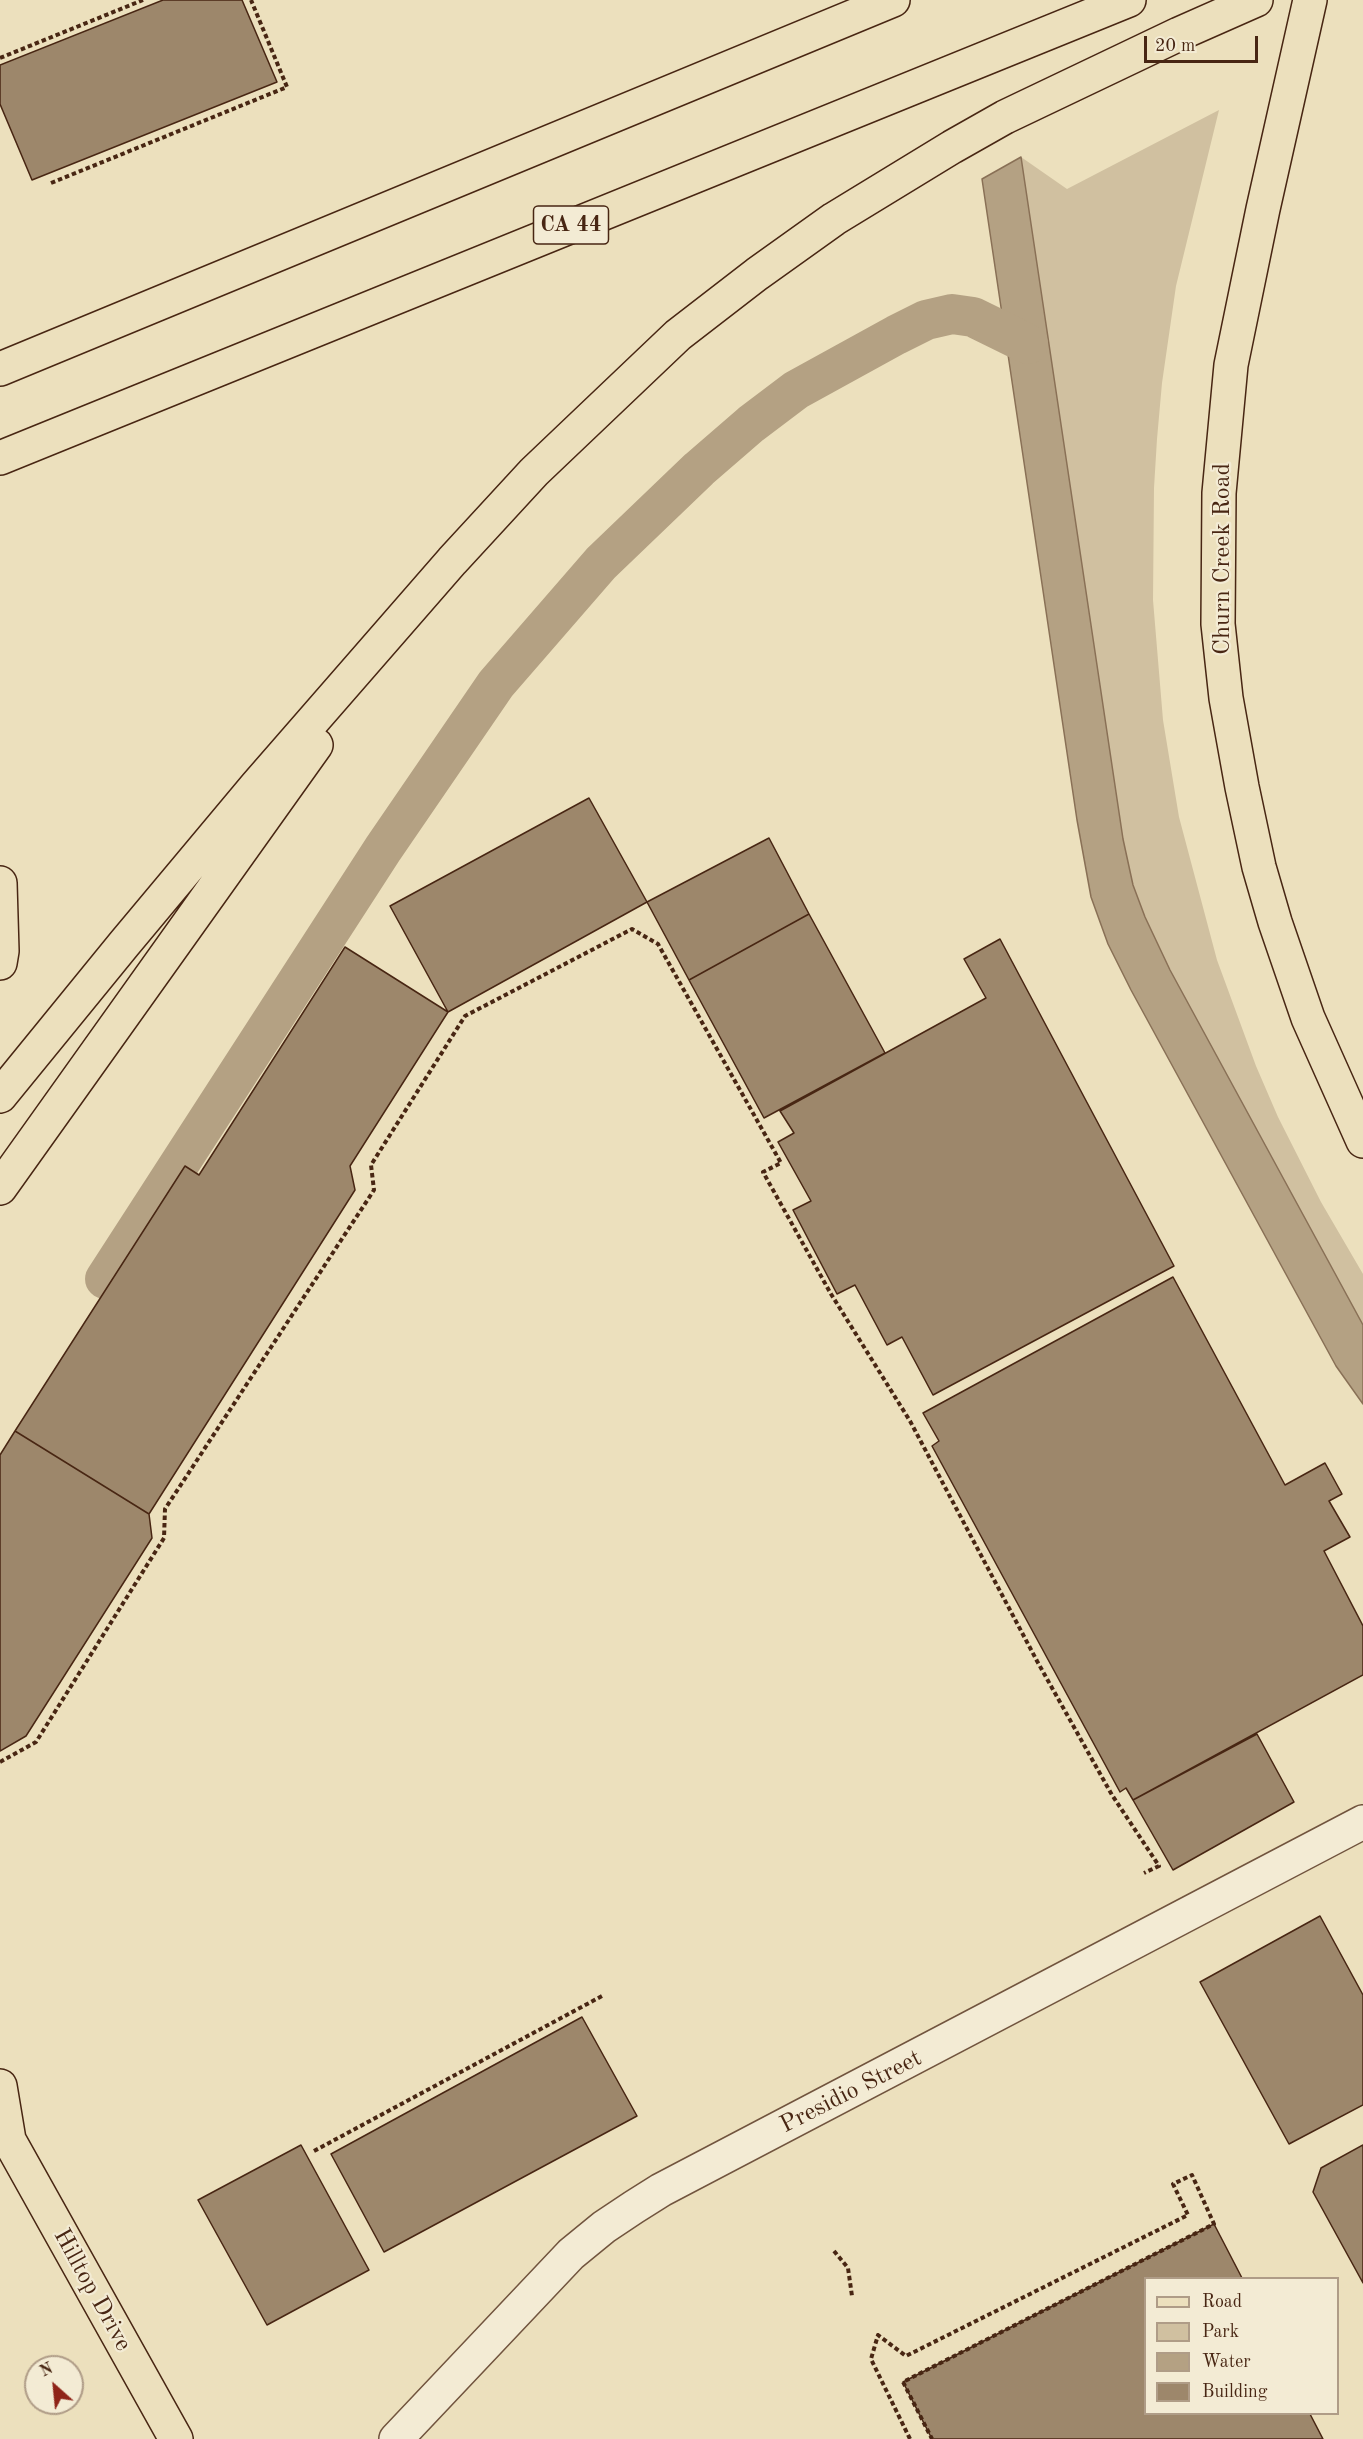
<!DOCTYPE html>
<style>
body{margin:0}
#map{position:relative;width:1363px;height:2439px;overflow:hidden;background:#ece0bd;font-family:"Old Standard TT",serif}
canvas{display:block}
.legend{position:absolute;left:1144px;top:2277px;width:195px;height:138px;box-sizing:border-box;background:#f3ebd4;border:2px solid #af9c87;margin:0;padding:8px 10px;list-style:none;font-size:18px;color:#482613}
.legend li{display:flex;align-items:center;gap:12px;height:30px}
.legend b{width:30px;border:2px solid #af9c87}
.north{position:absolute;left:24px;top:2355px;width:60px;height:60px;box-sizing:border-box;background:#f3ebd4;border:2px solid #af9c87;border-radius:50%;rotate:333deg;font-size:16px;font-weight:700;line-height:24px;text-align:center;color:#482613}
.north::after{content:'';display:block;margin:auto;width:21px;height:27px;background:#8f2418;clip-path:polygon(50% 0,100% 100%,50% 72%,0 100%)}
.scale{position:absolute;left:1144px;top:36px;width:114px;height:27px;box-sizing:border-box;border:3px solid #482613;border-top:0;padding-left:8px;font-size:18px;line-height:21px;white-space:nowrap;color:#482613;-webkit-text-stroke:4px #f3ebd4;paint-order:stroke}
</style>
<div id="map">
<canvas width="1363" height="2439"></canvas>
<ul class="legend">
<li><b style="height:8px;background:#ece0bd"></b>Road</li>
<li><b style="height:16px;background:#d0c0a0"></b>Park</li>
<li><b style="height:16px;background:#b4a183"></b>Water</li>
<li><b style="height:16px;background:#9d876b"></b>Building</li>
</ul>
<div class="north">N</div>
<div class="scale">20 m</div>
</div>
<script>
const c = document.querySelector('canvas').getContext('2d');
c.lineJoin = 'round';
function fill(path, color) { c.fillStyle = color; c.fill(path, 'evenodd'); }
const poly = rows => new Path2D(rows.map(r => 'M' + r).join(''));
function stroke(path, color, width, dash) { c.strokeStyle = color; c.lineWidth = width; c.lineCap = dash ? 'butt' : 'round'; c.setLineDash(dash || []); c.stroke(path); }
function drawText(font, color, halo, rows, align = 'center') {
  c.font = font + ' "Old Standard TT",serif'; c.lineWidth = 4.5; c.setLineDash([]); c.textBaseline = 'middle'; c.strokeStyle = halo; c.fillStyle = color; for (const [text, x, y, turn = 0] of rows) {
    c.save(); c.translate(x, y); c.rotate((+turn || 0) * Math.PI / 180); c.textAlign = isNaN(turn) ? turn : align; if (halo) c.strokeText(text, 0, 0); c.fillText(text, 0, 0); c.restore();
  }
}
const green = poly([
 [1219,110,1176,286,1162,383,1157,439,1154,488,1153,600,1163,720,1179,817,1217,960,1256,1066,1278,1117,1321,1202,1363,1274,1363,1325,1170,970,1145,917,1133,885,1123,839,1021,157,1067,189]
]);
const water = poly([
 [1021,157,1123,839,1133,885,1145,917,1170,970,1363,1325,1363,1404,1336,1366,1131,990,1108,944,1091,897,1077,820,982,179,1021,157]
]);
const canal = poly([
 [105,1279,383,849,496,684,601,563,699,469,751,424,796,390,896,335,926,320,952,314,973,317,1028,344]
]);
const building = poly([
 [163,0,242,0,277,82,32,180,0,104,0,65,163,0],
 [589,798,647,902,448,1012,390,906,589,798],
 [769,838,809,914,689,980,647,902,769,838],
 [809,914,885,1053,764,1118,689,980,809,914],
 [1000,939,1174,1266,933,1395,902,1337,887,1345,855,1285,837,1294,793,1210,811,1201,778,1142,794,1133,780,1111,986,998,964,959,1000,939],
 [345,947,448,1012,350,1166,355,1190,149,1514,15,1431,185,1166,199,1175,345,947],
 [1173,1277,1285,1485,1325,1463,1342,1494,1329,1501,1350,1537,1324,1551,1363,1626,1363,1675,1133,1800,1126,1788,1120,1792,932,1446,939,1441,923,1413,1173,1277],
 [15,1431,149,1514,152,1538,26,1736,0,1751,0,1455,15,1431],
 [1257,1734,1294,1802,1173,1870,1133,1800,1257,1734],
 [1320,1916,1363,1995,1363,2105,1289,2144,1200,1982,1320,1916],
 [582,2017,637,2116,384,2252,331,2154,582,2017],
 [301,2145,369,2270,267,2325,198,2200,301,2145],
 [1363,2145,1363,2283,1313,2192,1321,2168,1363,2145],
 [1214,2224,1242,2278,1146,2278,1146,2414,1310,2414,1323,2439,932,2439,903,2382,1214,2224]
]);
const path = poly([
 [0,58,143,0],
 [51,183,287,87,251,0],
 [0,1762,36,1742,164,1538,165,1509,374,1190,371,1165,465,1016,632,929,658,944,781,1163,763,1172,831,1294,910,1421,1037,1661,1112,1795,1159,1866,1144,1873],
 [314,2151,602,1996],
 [834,2251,848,2268,852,2296],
 [910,2439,871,2359,878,2335,906,2356,1188,2215,1173,2184,1192,2175,1214,2224,903,2382,932,2439]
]);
const minor = poly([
 [396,2439,571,2254,604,2227,634,2207,661,2190,1363,1822]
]);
const major = poly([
 [1310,0,1263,209,1231,365,1219,493,1218,624,1226,698,1242,787,1259,867,1275,922,1308,1018,1363,1141],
 [0,2086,9,2140,176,2439]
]);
const highway = poly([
 [0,369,893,0],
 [0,458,1129,0],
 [0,883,2,951,0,963],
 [0,1096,124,944,256,786,452,561,534,472,678,335,757,274,834,219,952,147,1005,117,1179,34,1256,0],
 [0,1188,316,745]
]);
const shields = [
 [571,225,75]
];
const shieldNames = [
 ["CA 44",571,225]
];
const streetNames = [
 ["Churn Creek Road",1223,559,-90],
 ["Presidio Street",851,2092,-27],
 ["Hilltop Drive",92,2290,61]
];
fill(green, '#d0c0a0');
fill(water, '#b4a183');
stroke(water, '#897056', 1.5);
stroke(canal, '#b4a183', 40);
fill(building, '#9d876b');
stroke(building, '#482613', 1.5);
stroke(minor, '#71543e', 36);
stroke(major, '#482613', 36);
stroke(highway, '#482613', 36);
stroke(path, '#482613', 4, [4.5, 3]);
stroke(minor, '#f3ebd4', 33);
stroke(major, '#ece0bd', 33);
stroke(highway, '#ece0bd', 33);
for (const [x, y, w] of shields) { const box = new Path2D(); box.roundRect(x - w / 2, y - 19, w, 38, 4.5); c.fillStyle = '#f3ebd4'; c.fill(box); stroke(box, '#482613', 1.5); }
drawText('bold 22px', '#482613', null, shieldNames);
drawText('24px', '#482613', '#f3ebd4', streetNames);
</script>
